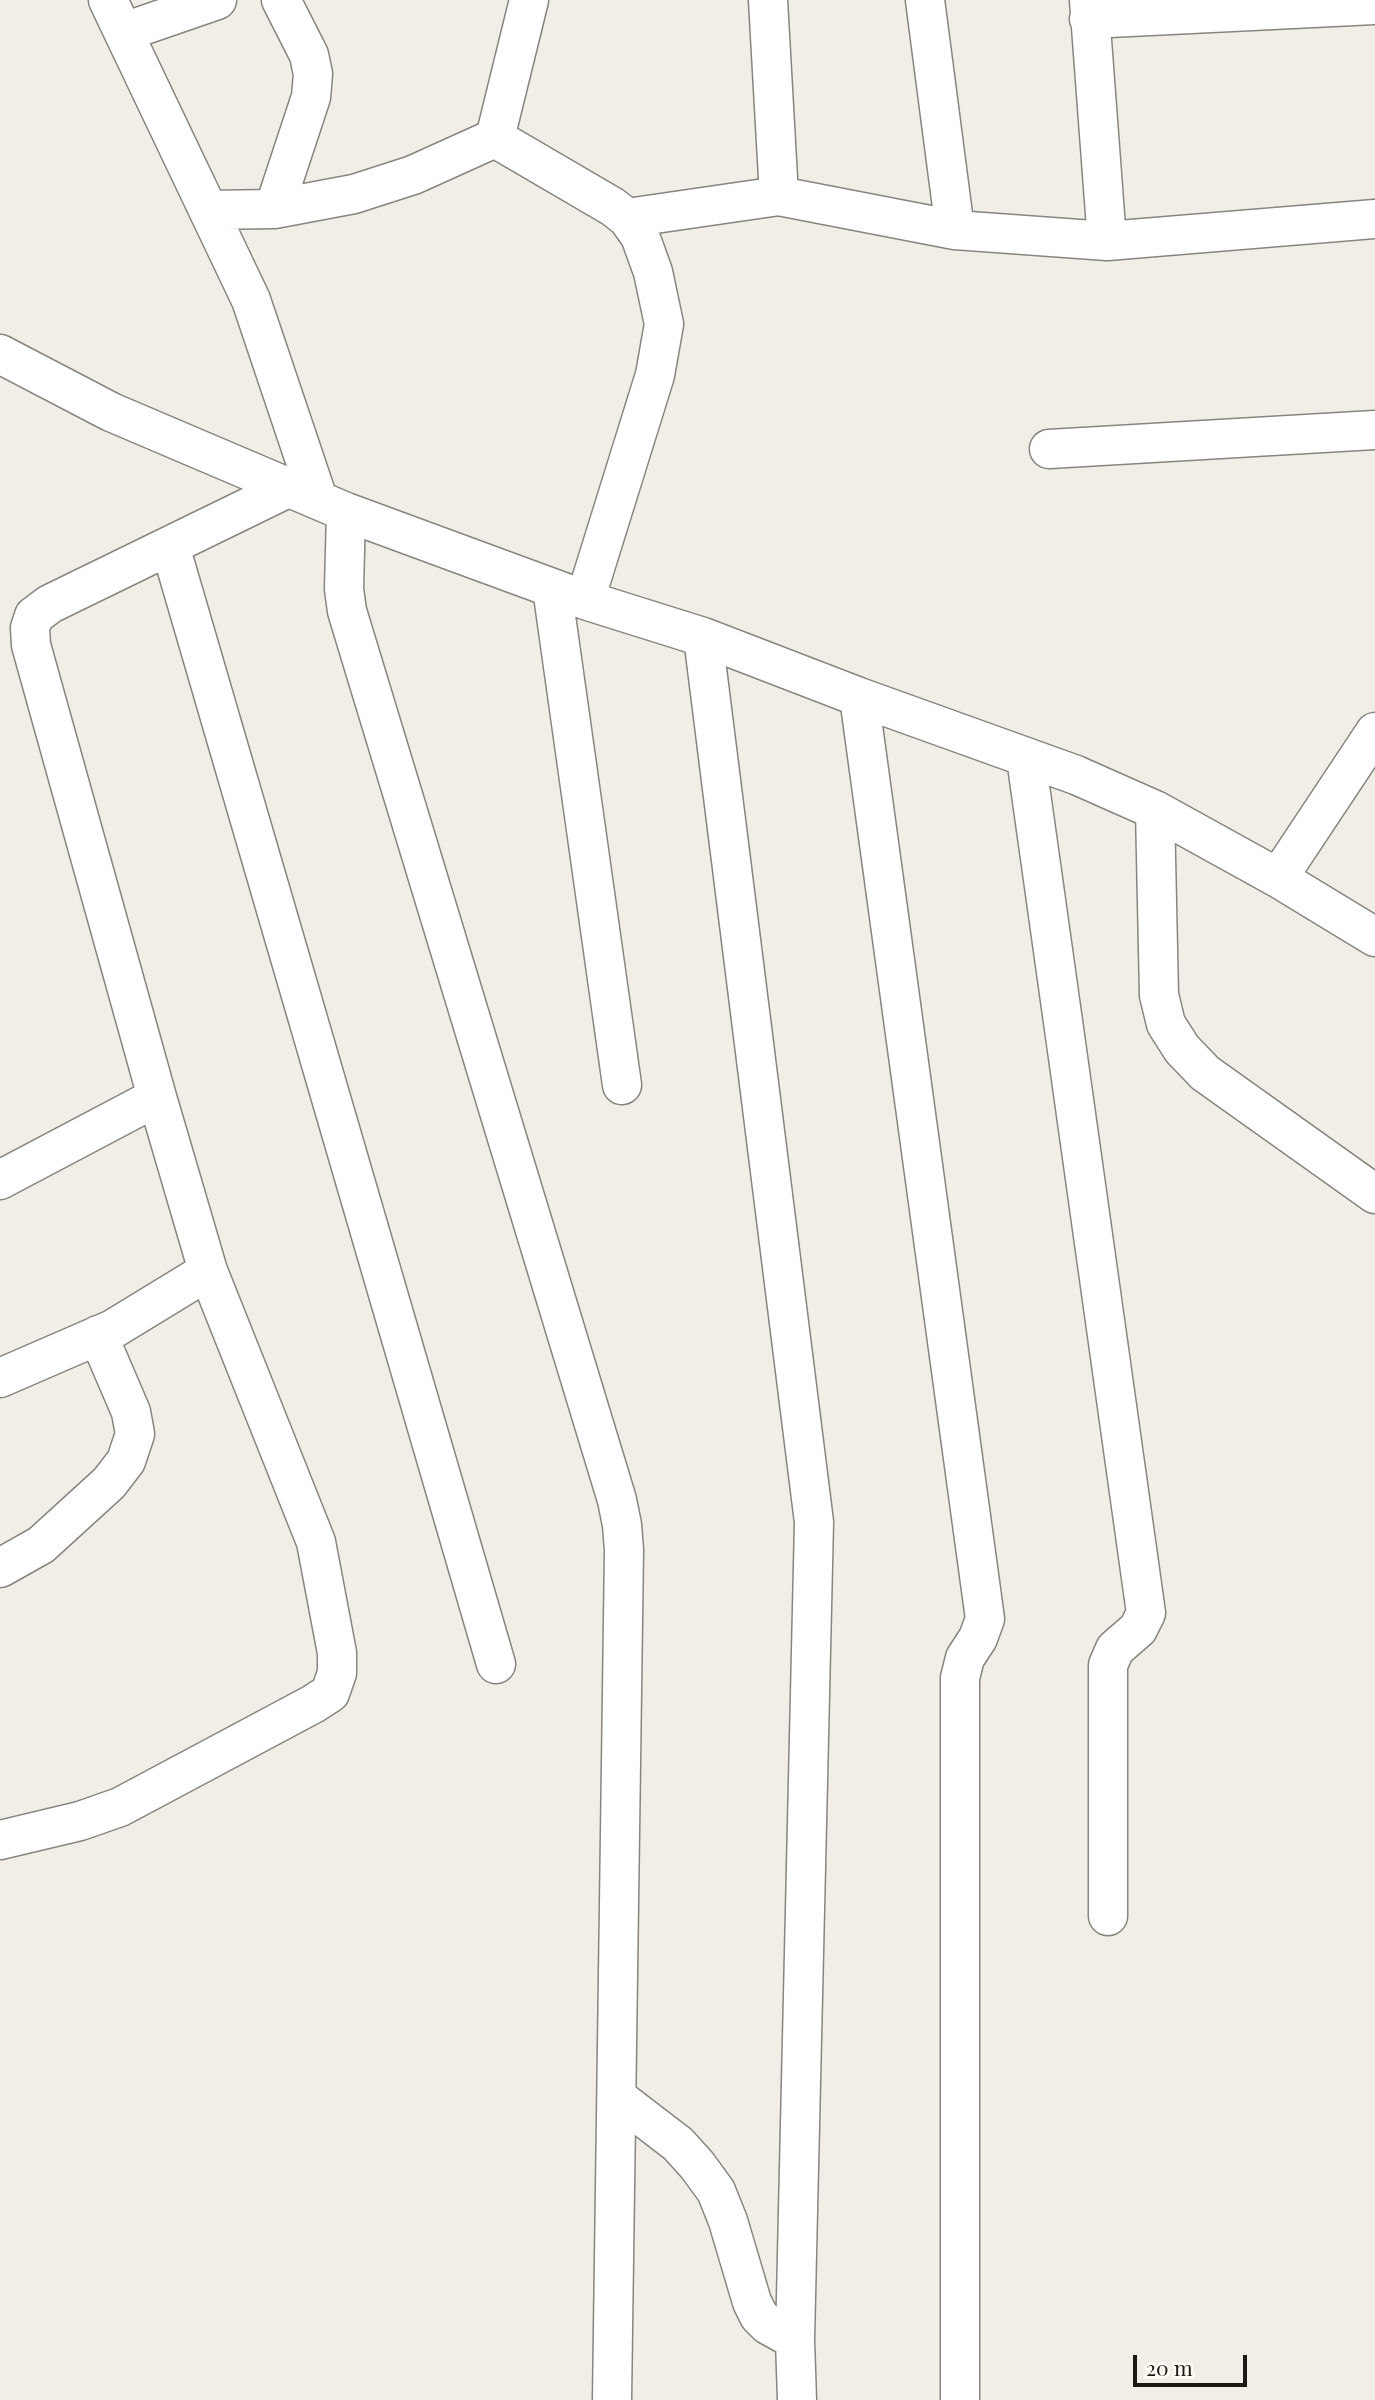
<!DOCTYPE html>
<style>
body{margin:0}
#map{position:relative;width:1375px;height:2400px;overflow:hidden;background:#f1eee8;font-family:"Playfair Display",serif}
canvas{display:block}
.scale{position:absolute;left:1133px;top:2355px;width:114px;height:32px;box-sizing:border-box;border:4px solid #1a1916;border-top:0;padding-left:9px;font-size:21px;line-height:24px;white-space:nowrap;color:#1a1916;-webkit-text-stroke:5px #fffbf5;paint-order:stroke}
</style>
<div id="map">
<canvas width="1375" height="2400"></canvas>
<div class="scale">20 m</div>
</div>
<script>
const c = document.querySelector('canvas').getContext('2d');
c.lineJoin = 'round';
const poly = rows => new Path2D(rows.map(r => 'M' + r).join(''));
function stroke(path, color, width, dash) { c.strokeStyle = color; c.lineWidth = width; c.lineCap = dash ? 'butt' : 'round'; c.setLineDash(dash || []); c.stroke(path); }
const minor = poly([
 [108,0,251,300,318,499],
 [768,0,779,196],
 [925,0,955,230],
 [1089,0,1107,241],
 [1089,19,1375,5],
 [124,32,217,0],
 [495,138,613,207,627,218,640,236,653,272,664,324,655,375,585,600],
 [274,209,311,97,313,74,309,55,281,0],
 [208,210,274,209,354,194,413,175,495,138,529,0],
 [627,218,779,196,955,230,1107,241,1375,219],
 [0,354,111,412,346,512,585,600,703,637,859,697,1076,775,1155,810,1278,878,1375,937],
 [1049,449,1375,430],
 [346,512,344,589,347,611,617,1500,622,1525,624,1550,612,2400],
 [170,546,496,1664],
 [552,588,622,1085],
 [703,637,814,1522,795,2340,797,2400],
 [859,697,985,1619,978,1638,965,1658,960,1678,960,2400],
 [1026,758,1146,1613,1138,1629,1115,1649,1108,1665,1108,1916],
 [1155,810,1159,995,1166,1024,1182,1049,1205,1073,1375,1194],
 [1278,878,1375,732],
 [0,1180,157,1097],
 [0,1378,113,1329,208,1271],
 [0,1568,41,1545,109,1483,126,1461,135,1434,131,1412,98,1335],
 [0,1840,80,1821,120,1807,313,1704,330,1693,337,1673,337,1653,316,1542,208,1271,157,1097,31,645,30,628,34,616,50,604,290,487],
 [618,2098,678,2144,697,2165,716,2191,728,2221,752,2302,759,2316,768,2325,795,2340]
]);
stroke(minor, '#88857f', 41);
stroke(minor, '#fff', 38);
</script>
